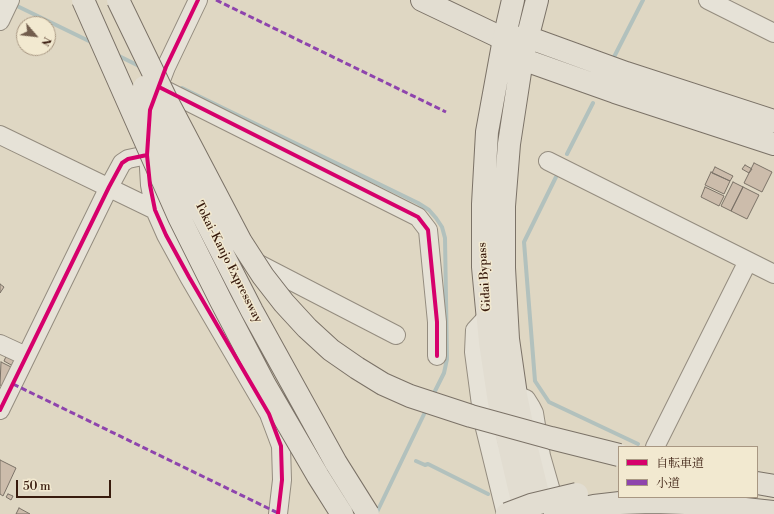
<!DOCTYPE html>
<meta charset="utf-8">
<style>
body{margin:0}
#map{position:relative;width:774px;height:514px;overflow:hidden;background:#dfd7c3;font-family:"Libre Bodoni","Noto Serif JP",serif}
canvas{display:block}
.legend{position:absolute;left:618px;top:446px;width:140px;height:52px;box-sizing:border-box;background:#f2e9d0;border:1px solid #a89782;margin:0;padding:5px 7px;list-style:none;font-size:12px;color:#381b0d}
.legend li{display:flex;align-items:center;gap:8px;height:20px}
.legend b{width:20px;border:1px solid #a89782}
.north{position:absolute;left:16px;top:16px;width:40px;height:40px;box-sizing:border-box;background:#f2e9d0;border:1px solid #a89782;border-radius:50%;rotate:118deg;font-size:11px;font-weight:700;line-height:16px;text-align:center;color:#381b0d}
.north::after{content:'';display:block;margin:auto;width:14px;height:18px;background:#725d4d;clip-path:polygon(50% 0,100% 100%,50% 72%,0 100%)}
.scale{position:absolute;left:16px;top:480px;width:95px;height:18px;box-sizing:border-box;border:2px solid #381b0d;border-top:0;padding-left:5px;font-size:12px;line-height:14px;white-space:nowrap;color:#381b0d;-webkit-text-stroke:3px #f2e9d0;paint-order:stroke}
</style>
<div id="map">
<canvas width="774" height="514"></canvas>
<ul class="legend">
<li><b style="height:5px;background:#d6006c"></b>自転車道</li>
<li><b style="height:5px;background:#8e44ad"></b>小道</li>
</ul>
<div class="north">N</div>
<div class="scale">50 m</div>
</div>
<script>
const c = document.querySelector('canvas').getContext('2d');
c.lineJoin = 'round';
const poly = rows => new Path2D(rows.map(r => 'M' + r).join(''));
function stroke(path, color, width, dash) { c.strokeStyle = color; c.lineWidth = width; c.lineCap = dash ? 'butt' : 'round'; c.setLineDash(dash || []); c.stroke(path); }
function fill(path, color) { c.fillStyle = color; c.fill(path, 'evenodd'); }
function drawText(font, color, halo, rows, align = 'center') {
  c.font = font + ' "Libre Bodoni",serif'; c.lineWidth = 3; c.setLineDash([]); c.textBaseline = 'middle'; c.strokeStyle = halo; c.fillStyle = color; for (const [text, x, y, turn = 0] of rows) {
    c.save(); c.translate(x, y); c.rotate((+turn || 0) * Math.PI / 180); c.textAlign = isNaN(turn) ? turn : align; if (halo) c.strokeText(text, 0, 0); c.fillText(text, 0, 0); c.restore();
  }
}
const stream = poly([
 [13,4,93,43],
 [117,55,141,67],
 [613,59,643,0],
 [182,88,418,203,429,210,436,218,442,227,445,238,447,359,444,373,432,397],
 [567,154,593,103],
 [556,177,524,242,535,381,549,402,638,444],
 [416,461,425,465,428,464,488,494],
 [376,514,427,408]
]);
const building = poly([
 [754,163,772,172,762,192,744,183,754,163],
 [745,165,752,169,749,173,742,169,745,165],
 [715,167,733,176,730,181,712,173,715,167],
 [711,172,730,181,724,194,705,185,711,172],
 [733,182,743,187,731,211,721,206,733,182],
 [705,187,724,196,719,206,701,197,705,187],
 [743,187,759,195,747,219,731,211,743,187],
 [0,284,4,287,0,293,0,284],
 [8,352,18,357,13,366,4,361,8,352],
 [1,362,13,368,4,387,0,385,1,362],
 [0,460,16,468,3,496,0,494,0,460],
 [8,494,13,496,11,500,6,497,8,494],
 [19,508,30,514,16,514,19,508]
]);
const minor = poly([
 [708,0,774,33],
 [0,21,10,0],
 [159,87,418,217,428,230,437,322,437,356],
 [156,93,166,67,198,0],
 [0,135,155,210,222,244],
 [148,152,150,185,155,210,166,235,189,277,269,414,281,446,282,480,278,514],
 [548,161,774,274],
 [251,260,396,335],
 [488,316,475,330,474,352,483,420,506,514],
 [0,344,26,356],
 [516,395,526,399,531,407,534,413,541,456,557,512],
 [0,410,109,187,122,163,128,159,147,155],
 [655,447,748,261]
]);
const major = poly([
 [422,0,504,39]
]);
const highway = poly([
 [513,0,504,39,487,132,483,204,483,267,490,342,499,402,525,514],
 [537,0,522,59,509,144,504,206,504,268,508,339,516,395,527,449,543,514],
 [774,121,626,73,527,37,504,39,522,59,615,92,774,144],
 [757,483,774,486],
 [717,506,774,512]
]);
const highwayBridge = poly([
 [83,0,179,217,221,301,265,385,318,476,342,514],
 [118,0,166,99,241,242,263,276,284,303,307,328,331,350,357,368,383,384,410,396,471,416,551,438,619,455],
 [144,87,197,204,252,311,336,463,368,514],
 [507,514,531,505,577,494],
 [555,514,594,506,620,503,653,502,685,503,717,506]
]);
const quiet = poly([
 [216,0,446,112],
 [13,384,280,514]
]);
const cycleway = poly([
 [198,0,166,67,150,110,147,155,150,185,155,210,166,235,189,277,269,414,281,446,282,480,278,514],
 [159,87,418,217,428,230,437,322,437,356],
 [0,410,109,187,122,163,128,159,147,155]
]);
const streetNames = [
 ["Tokai-Kanjo Expressway",228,262,63],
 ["Gidai Bypass",485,277,-94]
];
stroke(stream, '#b2c1bd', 4);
fill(building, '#ccbcab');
stroke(building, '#7b7267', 1);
stroke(minor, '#948c7f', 20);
stroke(major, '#7b7267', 24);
stroke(highway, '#7b7267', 24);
stroke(minor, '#e6e2d7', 18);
stroke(major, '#e2ddd1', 22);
stroke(highway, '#e2ddd1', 22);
stroke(highwayBridge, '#7b7267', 24, []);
stroke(highwayBridge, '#e2ddd1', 22);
stroke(quiet, '#8e44ad', 3, [6, 3]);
stroke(cycleway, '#d6006c', 4);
drawText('12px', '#381b0d', '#f2e9d0', streetNames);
</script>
